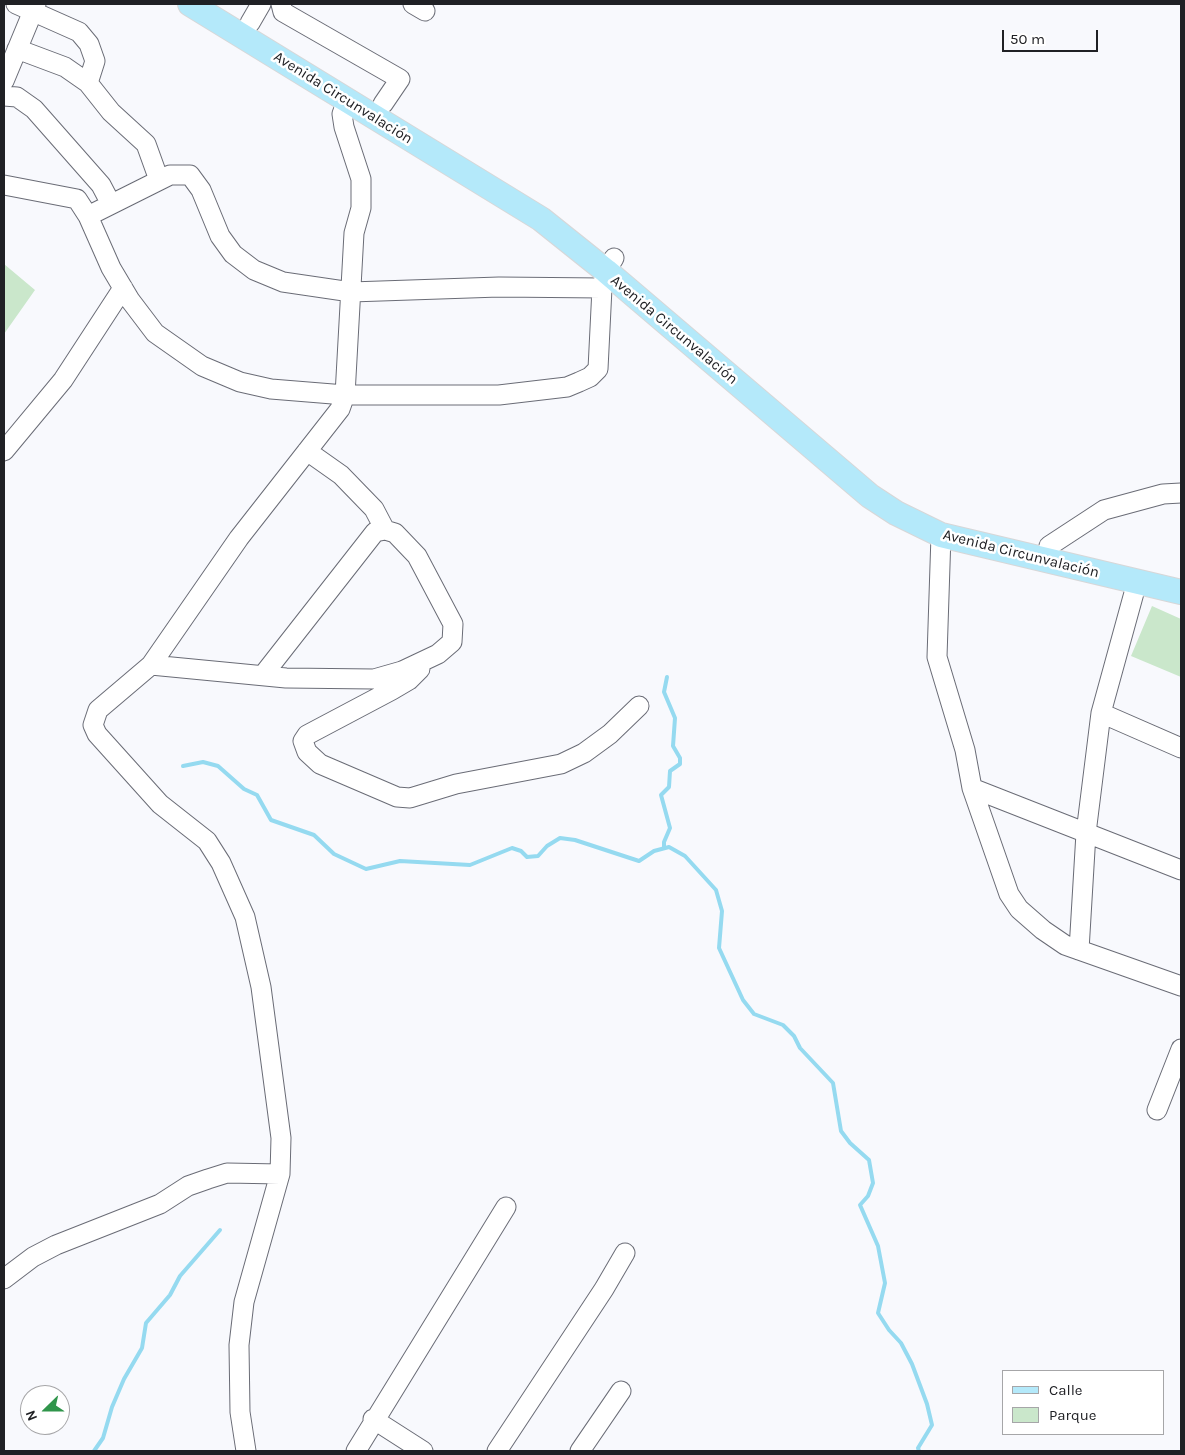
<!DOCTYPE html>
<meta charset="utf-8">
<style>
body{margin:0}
#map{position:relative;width:1185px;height:1455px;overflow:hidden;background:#f8f9fd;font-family:Karla,sans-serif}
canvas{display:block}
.frame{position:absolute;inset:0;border:5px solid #202125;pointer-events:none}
.legend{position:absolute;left:1002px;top:1370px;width:162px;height:65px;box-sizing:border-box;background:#fff;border:1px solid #a6a6a8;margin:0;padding:6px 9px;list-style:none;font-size:15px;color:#202125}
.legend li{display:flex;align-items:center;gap:10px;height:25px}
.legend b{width:25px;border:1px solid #a6a6a8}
.north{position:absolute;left:20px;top:1385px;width:50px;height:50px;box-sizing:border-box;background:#fff;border:1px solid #a6a6a8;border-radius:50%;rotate:248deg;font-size:14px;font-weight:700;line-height:20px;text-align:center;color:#202125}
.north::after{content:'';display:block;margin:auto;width:18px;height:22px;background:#30954b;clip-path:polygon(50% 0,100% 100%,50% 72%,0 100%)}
.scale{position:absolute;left:1002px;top:30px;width:96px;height:22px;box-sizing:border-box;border:2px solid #202125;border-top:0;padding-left:6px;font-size:15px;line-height:18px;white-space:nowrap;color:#202125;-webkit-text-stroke:4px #fff;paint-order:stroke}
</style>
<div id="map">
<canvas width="1185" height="1455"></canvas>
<div class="frame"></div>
<ul class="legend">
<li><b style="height:6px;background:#b4e9fa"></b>Calle</li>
<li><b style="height:14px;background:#cae7cb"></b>Parque</li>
</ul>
<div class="north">N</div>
<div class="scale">50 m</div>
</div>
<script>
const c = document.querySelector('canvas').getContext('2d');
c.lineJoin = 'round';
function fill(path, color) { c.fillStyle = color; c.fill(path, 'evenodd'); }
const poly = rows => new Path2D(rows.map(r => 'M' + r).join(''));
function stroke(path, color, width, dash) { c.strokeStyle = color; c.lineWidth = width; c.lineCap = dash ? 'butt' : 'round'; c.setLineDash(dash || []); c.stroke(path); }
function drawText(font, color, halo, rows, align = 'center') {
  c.font = font + ' Karla,sans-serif'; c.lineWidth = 5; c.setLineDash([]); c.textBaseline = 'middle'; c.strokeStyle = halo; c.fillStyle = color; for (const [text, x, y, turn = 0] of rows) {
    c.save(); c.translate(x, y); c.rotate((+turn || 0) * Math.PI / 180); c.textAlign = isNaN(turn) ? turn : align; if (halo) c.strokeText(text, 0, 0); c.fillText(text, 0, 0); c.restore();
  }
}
const green = poly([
 [4,264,35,290,4,334],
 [1152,606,1181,619,1181,677,1131,656]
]);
const stream = poly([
 [183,766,203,762,218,766,244,789,257,795,271,820,314,835,334,854,366,869,400,861,470,865,512,848,521,851,527,857,538,856,547,846,560,838,575,840,639,861,654,851,669,847,685,856,716,890,722,911,719,948,743,1000,754,1014,783,1025,794,1036,800,1048,833,1083,841,1131,850,1143,869,1160,873,1183,868,1196,860,1205,878,1246,885,1283,878,1313,889,1330,901,1343,912,1364,927,1404,932,1425,918,1448,919,1451],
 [664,848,664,842,670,828,661,795,669,787,670,771,680,764,680,758,673,746,675,718,664,692,667,677],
 [94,1451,103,1438,112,1407,124,1379,142,1348,146,1323,170,1295,180,1276,220,1230]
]);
const minor = poly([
 [16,4,79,32,89,44,95,61,88,83],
 [281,4,283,12,400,79,383,104],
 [413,4,425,11],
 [250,23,261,4],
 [17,49,65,67,88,83,111,112,146,144,159,180],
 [4,81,36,4],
 [4,96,17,97,34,109,101,185,111,204],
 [4,185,77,199,88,216,111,268,130,300,155,333,202,366,240,382,271,389,345,395,499,395,567,387,579,382,590,377,598,369,602,288,606,271,614,258],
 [88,216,170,175,190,175,201,190,220,236,233,254,254,270,283,282,351,292,499,287,602,288],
 [4,451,63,380,123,288],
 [307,451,341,475,374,509,385,530],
 [941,535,937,657,965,750,972,788,1009,894,1019,909,1043,930,1065,945,1181,986],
 [1049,546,1104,510,1163,494,1181,493],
 [151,665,286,678,374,679,402,671,438,654,452,642,453,624,417,556,395,533,385,530,375,532,263,675],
 [420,669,409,680,392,690,307,735,303,741,307,752,320,764,397,797,410,798,456,784,561,764,584,753,610,734,639,706],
 [1101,713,1181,748],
 [972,788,1181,870],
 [1079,950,1086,833,1101,713,1137,582],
 [1157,1110,1181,1049],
 [4,1279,33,1257,56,1245,160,1204,188,1186,208,1179,227,1173,280,1174],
 [373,1419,423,1451],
 [246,1451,240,1412,239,1345,244,1302,280,1174,281,1138,261,987,245,917,221,863,207,841,160,804,97,734,93,725,98,710,151,665,239,538,340,409,345,395,354,233,361,208,361,179,344,127,342,114,347,100],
 [356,1451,506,1207],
 [497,1451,604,1289,625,1253],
 [580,1451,621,1391]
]);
const major = poly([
 [190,4,541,219,606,271,870,496,896,513,941,535,1181,592]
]);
const streetNames = [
 ["Avenida Circunvalación",343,98,32],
 ["Avenida Circunvalación",674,330,40],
 ["Avenida Circunvalación",1021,554,14]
];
fill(green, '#cae7cb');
stroke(stream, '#95daf0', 4);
stroke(minor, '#6a6c76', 21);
stroke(major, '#d7d7d8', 26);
stroke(minor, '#fff', 19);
stroke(major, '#b4e9fa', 24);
drawText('15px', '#202125', '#fff', streetNames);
</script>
